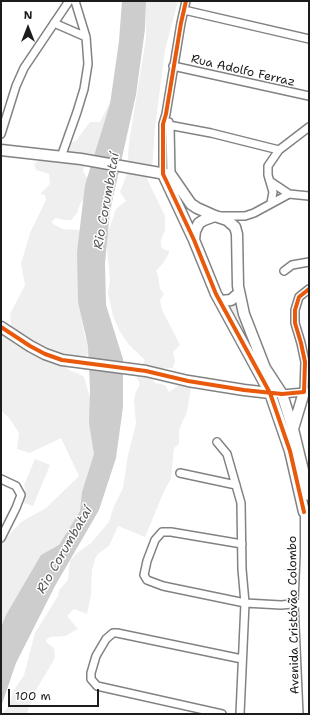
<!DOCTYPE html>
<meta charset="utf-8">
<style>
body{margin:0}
#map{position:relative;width:310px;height:715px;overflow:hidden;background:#fff;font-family:"Shantell Sans",sans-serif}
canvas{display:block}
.frame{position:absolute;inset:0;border:2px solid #1c1c1c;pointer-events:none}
.north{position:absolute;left:8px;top:8px;width:40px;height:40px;-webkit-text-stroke:3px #fff;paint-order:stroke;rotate:0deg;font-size:11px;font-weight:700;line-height:16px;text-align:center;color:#1c1c1c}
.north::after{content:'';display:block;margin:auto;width:14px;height:18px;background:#1c1c1c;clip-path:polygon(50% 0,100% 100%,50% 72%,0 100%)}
.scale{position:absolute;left:8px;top:689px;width:91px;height:18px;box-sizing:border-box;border:2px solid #1c1c1c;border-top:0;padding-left:5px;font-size:12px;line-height:14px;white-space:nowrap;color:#1c1c1c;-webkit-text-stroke:3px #fff;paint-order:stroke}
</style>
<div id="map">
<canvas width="310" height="715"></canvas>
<div class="frame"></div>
<div class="north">N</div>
<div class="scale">100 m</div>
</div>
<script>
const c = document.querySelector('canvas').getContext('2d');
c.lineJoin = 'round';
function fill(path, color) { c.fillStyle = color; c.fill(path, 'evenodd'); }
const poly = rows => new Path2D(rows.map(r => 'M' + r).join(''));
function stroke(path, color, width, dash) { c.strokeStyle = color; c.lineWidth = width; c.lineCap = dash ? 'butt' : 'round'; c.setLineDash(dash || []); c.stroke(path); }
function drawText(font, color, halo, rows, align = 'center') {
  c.font = font + ' "Shantell Sans",sans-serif'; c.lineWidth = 3; c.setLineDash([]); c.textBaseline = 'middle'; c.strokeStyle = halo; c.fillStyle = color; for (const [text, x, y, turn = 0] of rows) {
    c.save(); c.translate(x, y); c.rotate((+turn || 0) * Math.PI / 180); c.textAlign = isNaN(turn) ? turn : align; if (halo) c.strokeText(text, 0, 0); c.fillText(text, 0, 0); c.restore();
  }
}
const green = poly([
 [146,1,178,1,165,50,155,128,152,169,147,179,165,216,165,230,161,240,161,246,163,249,169,251,169,253,164,262,156,271,158,275,160,289,164,294,160,300,162,310,180,345,173,352,175,361,173,368,157,369,151,378,155,383,165,385,169,392,181,384,191,388,187,412,179,430,179,444,174,448,171,479,165,489,145,537,118,526,109,546,98,554,95,559,92,570,91,596,87,614,74,609,67,616,78,629,65,636,50,637,46,640,46,642,54,648,55,658,33,695,27,714,2,714,9,706,13,692,24,675,35,633,58,596,59,590,68,580,70,561,76,554,91,543,109,522,114,506,123,488,128,455,136,424,134,401,135,394,140,384,137,379,137,374,145,360,129,345,119,330,113,316,108,293,110,280,106,238,116,209,126,201,120,192,127,174,129,142,146,39],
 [122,78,110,140,85,164,83,171,88,179,85,197,80,204,77,213,71,220,64,220,56,218,52,221,53,224,63,229,80,230,79,303,85,338,97,351,71,362,66,367,69,370,81,375,84,377,94,411,94,454,91,496,6,631,1,620,1,544,21,522,46,508,79,476,61,438,30,453,17,449,19,433,10,419,1,410,1,335,9,331,11,325,10,314,25,285,21,264,30,233,46,200,45,195,40,194,50,184,49,174,36,170,34,164,43,158,46,161,50,160,62,142,64,131,70,124,69,143,76,141,90,122,100,122],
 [239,304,255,353,252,352,228,305],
 [35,459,50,465,33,506,22,502,25,489,24,485]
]);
const water = poly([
 [122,1,146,1,145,29,136,95,110,211,105,263,106,305,123,359,123,407,116,458,99,510,55,586,16,663,1,707,1,627,6,615,41,555,59,545,80,511,82,492,94,454,89,423,90,390,88,346,78,302,77,252,85,185,110,104,119,41]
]);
const street = poly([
 [184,10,309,39],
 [54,23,86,37],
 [173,66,309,96],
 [169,122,170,126,171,175],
 [163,124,211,133,279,150],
 [1,134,16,86,24,68,69,1],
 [61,157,77,112,84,89,88,64,86,37,75,1],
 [163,174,163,124,166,114,181,23,186,1],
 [271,182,289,194],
 [271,203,273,192,268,175,268,166,279,150,309,127],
 [221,216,245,216,254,213,289,194,309,196],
 [284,271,292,265,309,262],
 [270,393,282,394,304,392,305,362,301,343,295,323,295,310,299,297,309,289],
 [217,442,227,454,241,503,242,569,245,603,240,714],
 [180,473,236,485],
 [1,479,16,486,21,495,16,508,1,538],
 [242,544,171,532,162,532,155,540,147,561,144,575,147,580,163,586,245,603,281,605,304,603],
 [222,714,97,686,91,679,91,673,96,656,106,639,113,633,117,633,242,659]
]);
const secondary = poly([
 [1,150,81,159,171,175,191,204,197,208,215,216,227,220,235,227,237,234,238,286,244,314,265,368,282,394,293,429,309,495],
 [163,174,194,240,216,294,270,393,290,451,304,512],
 [194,240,195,231,199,223,204,220,215,216],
 [220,301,231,300,239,293],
 [1,327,30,346,45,354,62,360,146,371,188,381,244,390,270,393],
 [293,429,304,392],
 [306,517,306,555,304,603,309,714]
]);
const cycleway = poly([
 [186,1,181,23,166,114,163,124,163,174,194,240,216,294,270,393,290,451,304,512],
 [1,327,30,346,45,354,62,360,146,371,188,381,244,390,282,394,304,392,305,362,301,343,295,323,295,310,299,297,309,289]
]);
const streetNames = [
 ["Rua Adolfo Ferraz",243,71,13],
 ["Avenida Cristóvão Colombo",294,615,-91]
];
const waterNames = [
 ["Rio Corumbataí",107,201,-80],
 ["Rio Corumbataí",65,550,-60]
];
fill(green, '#efefef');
fill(water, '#cdcdcd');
stroke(street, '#828282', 10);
stroke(secondary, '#828282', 13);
stroke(street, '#fff', 7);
stroke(secondary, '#fff', 10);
stroke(cycleway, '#e8590c', 4);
drawText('12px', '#1c1c1c', '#fff', streetNames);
drawText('italic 13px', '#5a5a5a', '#fff', waterNames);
</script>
